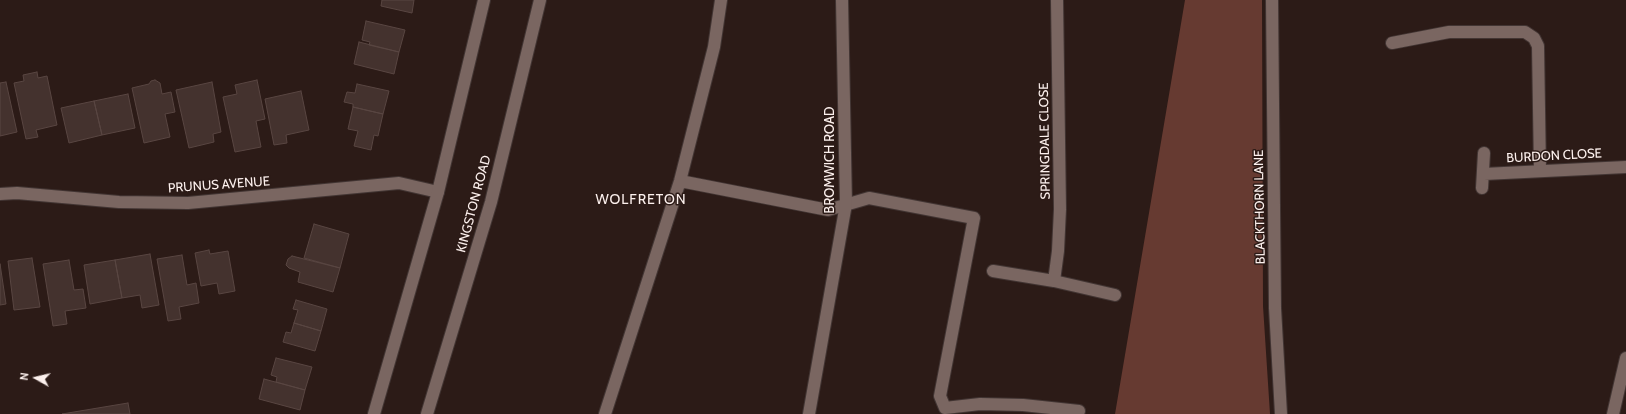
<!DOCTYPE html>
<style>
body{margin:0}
#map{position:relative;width:1626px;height:414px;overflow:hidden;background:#2c1b17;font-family:Cabin,sans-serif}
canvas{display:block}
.north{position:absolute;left:16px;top:358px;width:40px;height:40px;-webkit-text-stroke:3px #2c1b17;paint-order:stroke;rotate:278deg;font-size:11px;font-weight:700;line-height:16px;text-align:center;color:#fcf0ed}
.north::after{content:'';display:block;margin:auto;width:14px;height:18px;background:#fcf0ed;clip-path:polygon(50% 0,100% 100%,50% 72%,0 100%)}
</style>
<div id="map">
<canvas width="1626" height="414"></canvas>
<div class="north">N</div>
</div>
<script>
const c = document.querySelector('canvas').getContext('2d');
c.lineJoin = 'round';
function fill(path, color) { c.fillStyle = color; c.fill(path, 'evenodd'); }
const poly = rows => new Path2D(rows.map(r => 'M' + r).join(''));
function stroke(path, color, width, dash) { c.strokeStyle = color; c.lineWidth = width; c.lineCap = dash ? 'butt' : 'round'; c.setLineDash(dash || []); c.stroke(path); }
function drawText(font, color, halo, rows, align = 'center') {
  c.font = font + ' Cabin,sans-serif'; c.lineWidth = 3; c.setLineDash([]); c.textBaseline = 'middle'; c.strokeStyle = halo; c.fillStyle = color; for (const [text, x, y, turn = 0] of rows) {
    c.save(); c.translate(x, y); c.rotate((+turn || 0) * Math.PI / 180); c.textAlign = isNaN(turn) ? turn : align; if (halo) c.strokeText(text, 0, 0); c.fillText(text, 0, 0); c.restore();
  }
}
const green = poly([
 [1185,0,1262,0,1263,306,1270,414,1115,414]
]);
const building = poly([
 [382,0,414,0,412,13,381,6,382,0],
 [366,21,405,30,399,52,369,45,370,42,362,40,366,21],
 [359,42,399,52,394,74,354,64,359,42],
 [37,72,38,78,47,76,57,125,36,130,38,137,26,139,14,83,24,81,23,75,37,72],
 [155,80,160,83,162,94,171,92,175,112,165,114,170,137,144,143,132,88,149,84,151,81,155,80],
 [257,80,265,119,256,121,261,147,235,152,223,97,237,94,235,85,257,80],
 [6,82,17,132,0,136,0,83,6,82],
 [212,82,221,132,213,134,214,142,189,148,176,90,212,82],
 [357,84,389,91,383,114,353,107,353,104,344,102,347,92,355,93,357,84],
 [301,91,309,130,286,135,287,143,274,145,265,99,301,91],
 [128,94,135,128,102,135,94,101,128,94],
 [94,101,102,135,69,143,61,108,94,101],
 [353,107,383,114,378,136,374,135,371,150,354,146,358,131,348,129,353,107],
 [314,224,349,234,340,268,304,258,314,224],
 [209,250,210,254,228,251,235,291,219,294,217,283,201,286,195,253,209,250],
 [150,254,159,305,142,308,140,295,122,298,115,260,150,254],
 [182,255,187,285,196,283,199,303,179,307,181,319,168,321,157,259,182,255],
 [292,256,340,268,333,292,298,282,300,272,289,268,286,265,288,259,292,256],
 [32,258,40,307,14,310,8,261,32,258],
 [69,260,74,290,83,289,86,308,65,311,67,324,53,326,43,264,69,260],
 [115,260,122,298,90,304,84,265,115,260],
 [0,264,6,304,0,305,0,264],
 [296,300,327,309,321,331,294,323,298,310,293,309,296,300],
 [294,323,321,331,315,351,283,342,286,332,291,333,294,323],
 [276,358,312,367,305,390,276,382,277,377,271,375,276,358],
 [264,379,305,390,300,410,259,399,264,379],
 [128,403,130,414,62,414,128,403]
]);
const service = poly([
 [1392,43,1449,32,1525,32,1534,38,1538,46,1540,171],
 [680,181,828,210,869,198,974,218,940,396,945,408],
 [945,408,980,404,1023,405,1079,411],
 [605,414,680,181,714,47,721,0]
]);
const minor = poly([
 [1272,0,1275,308,1281,414],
 [1484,174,1626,167],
 [1482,188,1484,153],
 [0,194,17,193,119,202,188,203,399,183,438,192],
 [993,271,1054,281,1115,295],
 [1054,281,1058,251,1060,209,1057,0],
 [809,414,846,204,842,0],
 [1613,414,1626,358]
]);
const tertiary = poly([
 [374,414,438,192,484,0],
 [427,414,491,202,540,0]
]);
const streetNames = [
 ["SPRINGDALE CLOSE",1045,141,-91],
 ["BURDON CLOSE",1554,156,-3],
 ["BROMWICH ROAD",830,160,-90],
 ["PRUNUS AVENUE",219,185,-4],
 ["KINGSTON ROAD",474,204,-75],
 ["BLACKTHORN LANE",1260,207,-91]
];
const neighbourhoodNames = [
 ["WOLFRETON",641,200]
];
fill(green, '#663a31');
fill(building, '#44322e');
stroke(building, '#594642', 1);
stroke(service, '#423533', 14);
stroke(minor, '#423533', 14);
stroke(tertiary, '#423533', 14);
stroke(service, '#7a6661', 12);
stroke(minor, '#7a6661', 12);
stroke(tertiary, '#7a6661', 12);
drawText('13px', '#fcf0ed', '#2c1b17', streetNames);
c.letterSpacing = '1px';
drawText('14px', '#fcf0ed', '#2c1b17', neighbourhoodNames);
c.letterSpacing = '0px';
</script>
